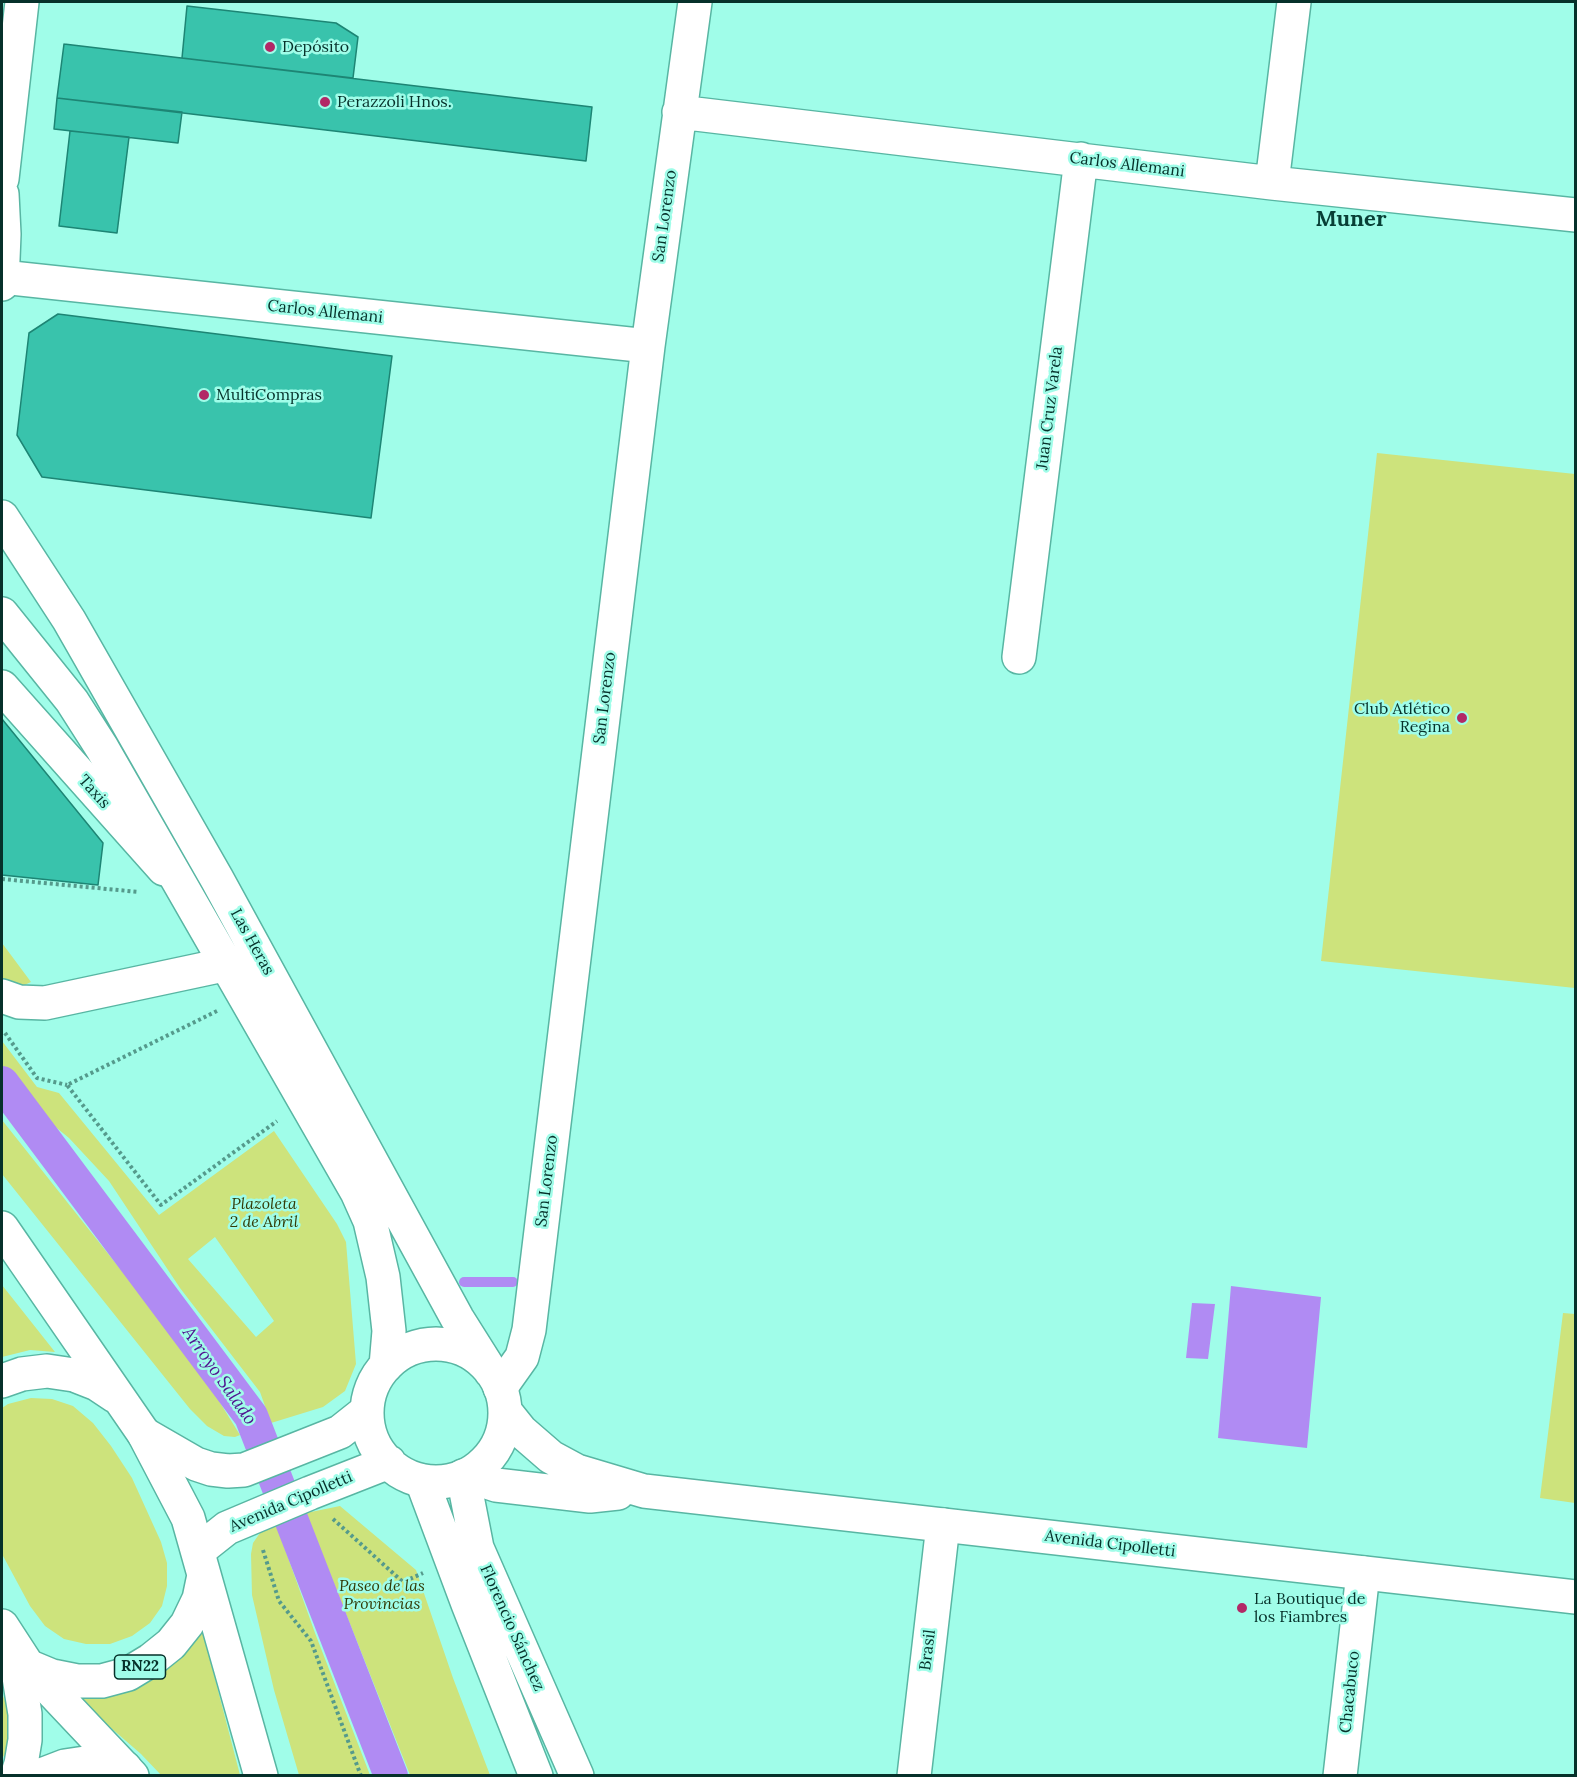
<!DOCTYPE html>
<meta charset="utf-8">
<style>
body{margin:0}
#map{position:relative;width:1577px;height:1777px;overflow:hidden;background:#a0fde9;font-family:Lora,serif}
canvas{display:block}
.frame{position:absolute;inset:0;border:3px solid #06312a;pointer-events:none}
</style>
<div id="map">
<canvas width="1577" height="1777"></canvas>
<div class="frame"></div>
</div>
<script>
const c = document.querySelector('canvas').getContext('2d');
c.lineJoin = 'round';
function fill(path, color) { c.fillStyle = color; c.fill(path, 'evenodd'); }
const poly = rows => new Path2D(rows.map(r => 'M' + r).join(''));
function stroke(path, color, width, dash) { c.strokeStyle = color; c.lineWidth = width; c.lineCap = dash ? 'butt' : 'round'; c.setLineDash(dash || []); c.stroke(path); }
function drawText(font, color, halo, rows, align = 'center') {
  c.font = font + ' Lora,serif'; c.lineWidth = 5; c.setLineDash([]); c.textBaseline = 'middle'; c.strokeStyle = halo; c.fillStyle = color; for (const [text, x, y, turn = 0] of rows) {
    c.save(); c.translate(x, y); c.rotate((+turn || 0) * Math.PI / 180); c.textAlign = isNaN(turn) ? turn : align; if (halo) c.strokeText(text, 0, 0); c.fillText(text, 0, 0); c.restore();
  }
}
const green = poly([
 [1377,453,1575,474,1575,988,1321,961],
 [2,943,31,982,20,987,3,982,2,979],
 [2,1041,37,1087,59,1093,159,1215,274,1131,337,1224,346,1242,356,1364,345,1391,323,1407,271,1423,260,1392,180,1288,109,1181,69,1138,26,1103,2,1071],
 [215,1237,274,1321,256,1337,188,1259],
 [2,1120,198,1367,240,1435,235,1437,224,1436,207,1426,190,1409,2,1174],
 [2,1285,55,1352,30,1350,2,1357],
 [1563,1313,1575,1314,1575,1503,1540,1498],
 [31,1398,52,1399,73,1406,93,1423,111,1446,132,1478,161,1542,167,1563,167,1586,162,1606,150,1623,132,1636,110,1644,86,1644,64,1639,45,1626,30,1606,2,1554,2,1408,8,1404],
 [340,1506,416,1570,453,1678,490,1775,410,1775,306,1513],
 [276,1524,315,1633,370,1775,299,1775,274,1690,252,1595,251,1554,253,1543,262,1530],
 [201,1625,240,1775,161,1775,141,1754,73,1695,97,1696,116,1695,141,1687,163,1673,180,1658,193,1641],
 [2,1693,12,1721,9,1747,2,1759]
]);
const water = poly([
 [1231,1286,1321,1297,1307,1448,1218,1438],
 [1192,1303,1215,1304,1208,1359,1186,1358]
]);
const stream = poly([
 [464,1282,513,1282]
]);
const canal = poly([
 [2,1083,251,1416,391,1776]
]);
const building = poly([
 [187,6,336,23,358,37,353,78,182,58,187,6],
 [64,44,592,107,586,161,57,98,64,44],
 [57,98,182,112,178,143,54,129,57,98],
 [70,131,129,137,117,233,59,226,70,131],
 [58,314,392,356,371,518,42,477,17,435,29,333,58,314],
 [2,719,103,843,98,885,2,875,2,719]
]);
const path = poly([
 [2,879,139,892],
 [217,1011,67,1085,161,1205,277,1121],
 [5,1033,37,1078,67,1085],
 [333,1519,403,1582,423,1573],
 [263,1550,279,1601,311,1641,361,1776]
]);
const minor = poly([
 [679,112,1272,183,1576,215],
 [1272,183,1294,2],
 [2,277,648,346],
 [1019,657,1081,159],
 [2,687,164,869],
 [2,996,19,1002,45,1003,228,964],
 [500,1388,522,1357,529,1330,648,346,695,2],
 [463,1476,477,1548,577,1776],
 [422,1481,468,1604,536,1776],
 [14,1646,25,1714,25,1740,21,1764,17,1776],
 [39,1776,65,1766,85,1763,104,1764,125,1768],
 [914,1776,943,1525],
 [1340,1776,1363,1573]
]);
const major = poly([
 [2,179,22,2],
 [2,194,4,234,2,284],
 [2,517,69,620,217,879,457,1318,491,1372],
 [2,614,72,701,102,748,357,1192,370,1221,383,1277,389,1331,386,1366],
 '367 1413a69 69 0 1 1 138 0a69 69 0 1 1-138 0Z',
 [505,1411,521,1431,551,1457,577,1471,644,1491,1576,1597],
 [144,1434,196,1464,211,1469,228,1471,244,1470,340,1432,364,1413,367,1408],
 [466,1475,496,1485,590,1496,618,1493],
 [198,1551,227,1528,310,1493,389,1462]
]);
const highway = poly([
 [2,1228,144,1434,188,1518,261,1776],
 [2,1381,22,1374,47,1371,74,1375,97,1384,115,1396],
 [2,1626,28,1666,132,1776],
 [28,1666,52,1676,77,1681,102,1681,128,1674,151,1660,171,1644,187,1624,199,1599,204,1575]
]);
const markers = [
 [270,47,6,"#b22866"],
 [325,102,6,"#b22866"],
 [204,395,6,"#b22866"],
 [1462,718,6,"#b22866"],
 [1242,1608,6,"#b22866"]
];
const shields = [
 [140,1667,51]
];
const shieldNames = [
 ["RN22",140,1667]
];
const poiNames = [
 ["Depósito",282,47],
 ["Perazzoli Hnos.",337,102],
 ["MultiCompras",216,395],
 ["Club Atlético",1450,709,"right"],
 ["Regina",1450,727,"right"],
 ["La Boutique de",1254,1599],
 ["los Fiambres",1254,1617]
];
const streetNames = [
 ["Carlos Allemani",1127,165,7],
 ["San Lorenzo",665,216,-82],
 ["Carlos Allemani",325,312,6],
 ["Juan Cruz Varela",1050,408,-83],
 ["San Lorenzo",605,698,-83],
 ["Taxis",94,792,48],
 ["Las Heras",252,942,61],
 ["San Lorenzo",547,1181,-83],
 ["Avenida Cipolletti",291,1502,-23],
 ["Avenida Cipolletti",1110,1544,7],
 ["Florencio Sánchez",512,1628,66],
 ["Brasil",928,1650,-83],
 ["Chacabuco",1350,1692,-84]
];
const parkNames = [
 ["Plazoleta",264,1204],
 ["2 de Abril",264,1222],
 ["Paseo de las",382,1586],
 ["Provincias",382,1604]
];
const waterNames = [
 ["Arroyo Salado",219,1376,55]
];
const districtNames = [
 ["Muner",1351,220]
];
fill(green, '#cde37c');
fill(water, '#b08bf3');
stroke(stream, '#b08bf3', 10);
stroke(canal, '#b08bf3', 34);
fill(building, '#39c3ac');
stroke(building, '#1d8574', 1.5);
stroke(minor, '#58b6a3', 36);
stroke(major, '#58b6a3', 36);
stroke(highway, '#58b6a3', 36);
stroke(path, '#559a8c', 4, [3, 3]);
stroke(minor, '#fff', 33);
stroke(major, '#fff', 33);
stroke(highway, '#fff', 33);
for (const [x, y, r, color] of markers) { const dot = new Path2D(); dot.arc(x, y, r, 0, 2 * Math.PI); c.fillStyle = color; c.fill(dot); stroke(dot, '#a0fde9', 2); }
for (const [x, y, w] of shields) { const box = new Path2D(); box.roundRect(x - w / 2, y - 12, w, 24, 4.5); c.fillStyle = '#a0fde9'; c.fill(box); stroke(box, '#06312a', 1.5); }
drawText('bold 15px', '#06312a', null, shieldNames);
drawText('16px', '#06312a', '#a0fde9', poiNames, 'left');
drawText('16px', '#06312a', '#a0fde9', streetNames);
drawText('italic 16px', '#333b07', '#a0fde9', parkNames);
drawText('italic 18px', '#50128f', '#a0fde9', waterNames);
drawText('bold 22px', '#083f36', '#a0fde9', districtNames);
</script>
